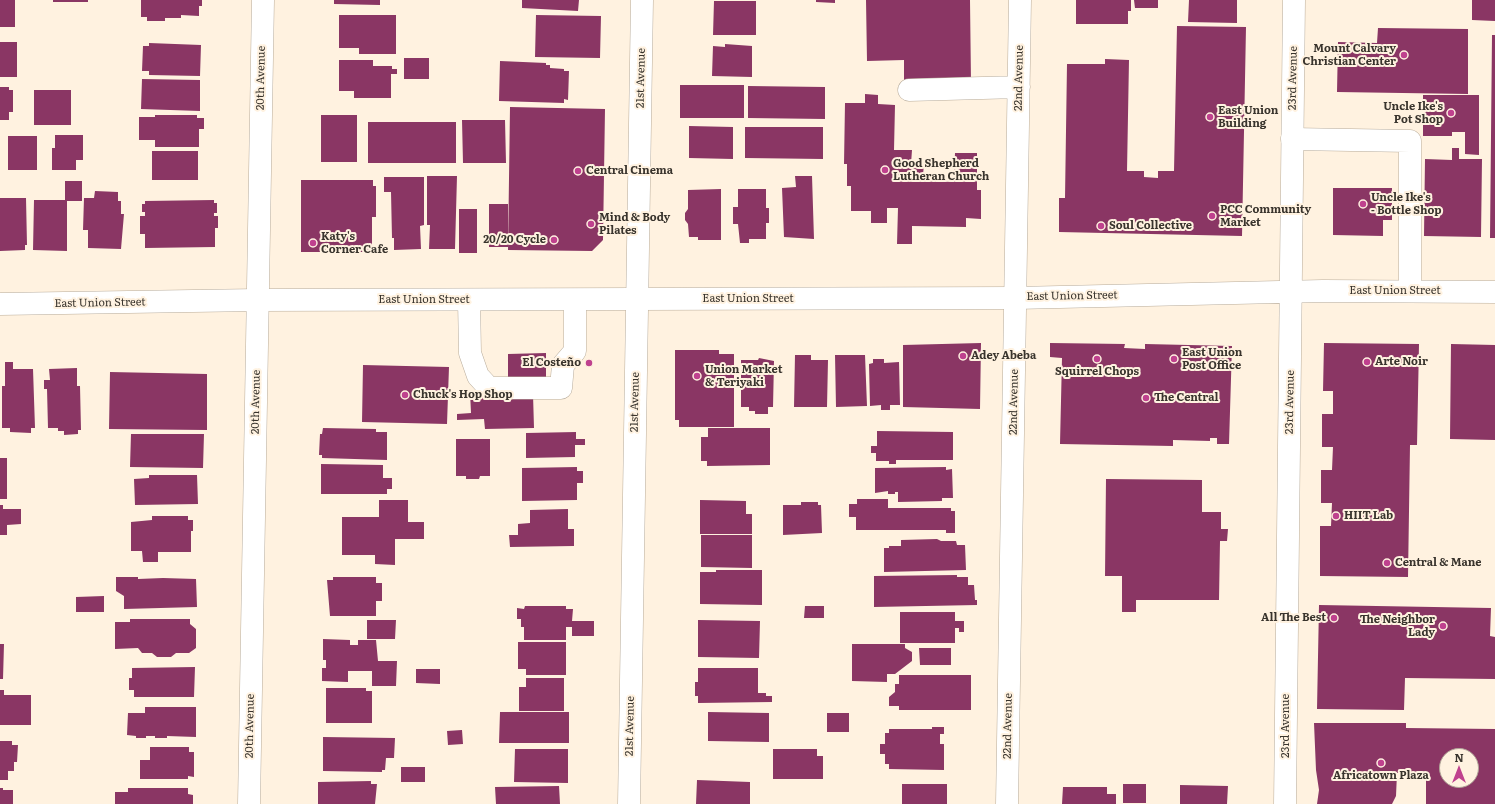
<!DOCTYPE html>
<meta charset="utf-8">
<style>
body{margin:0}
#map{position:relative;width:1495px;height:804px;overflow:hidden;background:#fff2e0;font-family:Literata,serif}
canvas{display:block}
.north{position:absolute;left:1439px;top:748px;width:40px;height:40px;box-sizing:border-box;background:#fff2e0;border:1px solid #b0a698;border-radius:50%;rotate:0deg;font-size:11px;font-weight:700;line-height:16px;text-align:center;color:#39342d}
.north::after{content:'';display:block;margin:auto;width:14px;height:18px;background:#bf418e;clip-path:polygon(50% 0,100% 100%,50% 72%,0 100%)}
</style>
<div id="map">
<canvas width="1495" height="804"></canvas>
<div class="north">N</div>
</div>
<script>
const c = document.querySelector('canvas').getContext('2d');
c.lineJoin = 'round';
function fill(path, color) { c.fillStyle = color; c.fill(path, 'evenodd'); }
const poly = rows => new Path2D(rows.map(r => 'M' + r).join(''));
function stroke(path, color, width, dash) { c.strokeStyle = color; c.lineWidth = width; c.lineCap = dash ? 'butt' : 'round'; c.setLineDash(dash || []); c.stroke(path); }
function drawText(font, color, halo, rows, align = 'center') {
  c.font = font + ' Literata,serif'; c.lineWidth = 4; c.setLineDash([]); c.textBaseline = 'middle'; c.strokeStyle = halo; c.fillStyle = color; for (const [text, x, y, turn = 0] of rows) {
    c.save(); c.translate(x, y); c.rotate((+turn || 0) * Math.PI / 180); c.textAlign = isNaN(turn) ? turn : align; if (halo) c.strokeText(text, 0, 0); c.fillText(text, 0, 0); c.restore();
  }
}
const building = poly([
 [0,0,15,0,15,27,0,27],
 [53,0,88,0,88,2,53,2],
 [141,0,202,0,202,6,199,6,199,16,181,15,181,18,165,18,165,21,147,21,147,17,141,17],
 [334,0,380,0,380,5,334,4],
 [522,0,579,0,578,11,522,8],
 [816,0,835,0,835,3,816,2],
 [866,0,970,0,971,83,904,88,904,60,867,61],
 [1076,0,1131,0,1131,11,1128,11,1128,24,1076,24],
 [1134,0,1158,0,1158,8,1135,8],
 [1189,0,1237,0,1237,23,1188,22],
 [1472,0,1495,0,1495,21,1472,20],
 [714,1,756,1,756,35,713,35],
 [339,15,396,15,396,54,359,54,359,48,339,48],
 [536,15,601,16,600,58,535,57],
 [1177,26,1246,27,1242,236,1059,232,1059,198,1065,198,1067,64,1105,64,1105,59,1129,60,1127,171,1144,171,1144,177,1158,178,1158,171,1174,171],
 [1378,28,1468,29,1468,94,1337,92,1338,42,1377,43],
 [1492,35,1495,35,1495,238,1490,238],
 [0,42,17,42,17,77,0,77],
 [149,43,201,45,200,76,149,75,149,71,142,71,143,46,149,46],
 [725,44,752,46,752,77,712,76,713,46,725,47],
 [404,58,429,58,429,79,404,79],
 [339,60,373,60,373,66,392,66,392,69,397,69,397,74,391,74,391,98,354,98,354,91,339,91],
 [500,61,546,63,546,65,550,65,550,68,564,69,564,71,569,71,568,100,564,99,564,103,499,101],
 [142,79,200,80,200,111,141,109],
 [680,85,744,85,744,118,680,118],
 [748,86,825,87,825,119,748,118],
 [0,87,9,87,9,90,13,90,13,112,9,112,9,120,0,120],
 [34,90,71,90,71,125,34,125],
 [865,94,878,95,878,104,895,105,894,150,912,150,911,164,924,164,923,175,914,175,914,181,954,182,955,153,977,153,977,190,981,190,981,219,966,218,966,227,912,226,912,244,897,244,898,208,887,208,887,223,871,223,871,211,851,211,851,186,847,186,847,164,844,164,845,103,865,103],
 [1423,95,1479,95,1479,155,1465,154,1465,132,1452,132,1452,136,1423,136],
 [510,107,605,109,603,240,592,251,508,250],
 [155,115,197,115,197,118,204,118,204,129,199,129,199,147,155,147,155,140,139,140,139,117,155,117],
 [321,115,357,115,357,162,321,162],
 [462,120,505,120,506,163,463,163],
 [368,122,456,122,456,163,368,163],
 [689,126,733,127,733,159,689,158],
 [745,127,823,127,823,159,745,158],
 [55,135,83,135,83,160,76,160,76,170,52,170,52,148,55,148],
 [8,136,37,136,37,170,8,170],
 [1452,148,1459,148,1459,159,1482,159,1481,237,1424,236,1425,159,1452,160],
 [152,151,198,151,198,180,152,180],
 [427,176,457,176,455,249,429,249,430,225,427,225],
 [795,176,812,176,814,239,784,237,782,188,796,187],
 [384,177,424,177,424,225,420,226,421,249,394,250,394,238,392,238,391,192,384,192],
 [301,180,373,180,373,186,376,186,376,217,372,217,372,252,301,252],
 [65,181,82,181,82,201,67,201,67,251,33,250,34,200,65,200],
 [1333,188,1392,188,1392,220,1383,220,1383,236,1333,235],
 [721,189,721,240,698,240,698,237,689,237,688,224,685,220,685,213,688,209,688,190],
 [738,189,766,189,766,208,769,208,769,223,766,223,766,239,749,239,749,243,740,243,738,224,733,224,733,207,738,207],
 [95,191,118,192,118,201,121,201,121,214,124,214,121,249,88,248,88,230,83,230,84,198,94,198],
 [0,198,26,198,27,245,25,245,25,250,0,251],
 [214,200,214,203,217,203,217,213,214,213,214,216,218,216,218,228,215,228,215,247,145,248,145,234,140,234,140,216,145,216,145,212,142,212,142,204,145,204,145,201],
 [489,204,508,204,508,247,489,247],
 [459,209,477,209,477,253,459,253],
 [981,343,980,409,903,407,903,345],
 [1050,343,1125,344,1124,348,1145,349,1145,344,1232,346,1229,444,1217,444,1217,438,1210,438,1210,441,1173,440,1173,446,1060,444,1062,358,1050,357],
 [1324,343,1419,344,1417,445,1410,445,1408,577,1320,576,1320,526,1331,526,1332,503,1321,503,1321,470,1332,470,1333,447,1322,447,1322,414,1333,414,1333,391,1323,391],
 [1451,344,1495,345,1495,440,1450,439],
 [675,350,719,350,719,354,734,354,734,427,679,427,679,420,675,420],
 [546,353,546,381,508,386,508,354],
 [795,355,811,355,811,360,828,360,827,407,794,407],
 [835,355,865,355,867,406,836,407],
 [759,358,774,361,773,407,768,407,768,414,755,414,755,411,749,411,749,407,741,407,741,360,758,360],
 [873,359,884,359,884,363,899,362,900,405,890,405,890,410,881,410,881,405,870,406,869,364,873,363],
 [5,362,13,362,13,369,33,369,35,428,31,428,31,433,10,432,10,428,2,428,2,386,5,386],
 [363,365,449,367,447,424,362,422],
 [77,368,77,386,80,386,81,430,78,430,78,434,64,435,64,431,58,431,58,428,48,428,47,389,44,389,44,380,50,380,49,369],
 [110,372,207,374,207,430,109,429],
 [470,392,533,394,534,428,485,429,484,419,457,420,457,414,471,413],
 [323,428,376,429,376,432,387,432,387,460,322,458,322,455,319,455,320,434,322,434],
 [708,428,770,428,770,465,707,466,707,461,701,461,701,437,708,437],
 [877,431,953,432,953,460,896,460,896,464,889,464,889,461,876,461,876,453,871,453,871,446,877,446],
 [576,432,576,439,585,439,585,445,575,445,575,457,526,458,526,433],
 [131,434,204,434,203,468,130,467],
 [456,439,490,439,490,476,480,476,479,479,466,479,466,476,456,476],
 [0,458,7,458,7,499,0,499],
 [321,464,383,465,383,478,392,478,392,489,387,489,387,494,321,494],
 [577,467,577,471,583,471,583,483,577,483,577,500,522,501,522,468],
 [946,467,946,470,952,469,953,498,942,498,942,501,898,502,898,492,895,492,895,494,888,494,888,491,875,493,875,468],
 [149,475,197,475,198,504,135,505,134,479,149,478],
 [1106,479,1202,480,1202,512,1221,512,1221,529,1228,529,1227,541,1220,541,1219,600,1136,600,1136,612,1122,612,1122,576,1105,576],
 [857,499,888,499,888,508,951,508,951,511,955,511,955,533,946,533,946,530,856,530,856,517,849,517,849,504,857,504],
 [379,500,408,500,408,522,424,522,424,539,395,539,395,565,375,564,375,555,342,555,342,517,379,517],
 [700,500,746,501,746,514,752,514,752,534,700,534],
 [801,502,818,502,818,505,821,505,822,533,783,535,783,505,801,505],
 [0,505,3,505,3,509,21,509,21,524,7,525,7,535,0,535],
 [568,509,568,529,574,529,574,546,510,547,509,535,518,535,518,524,530,523,530,510],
 [152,516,188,516,188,520,193,520,193,531,191,531,191,552,158,552,158,562,143,562,142,551,131,551,131,522,152,520],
 [701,535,752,535,752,568,701,567],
 [937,539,941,541,956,541,957,545,965,545,966,570,884,572,884,548,889,548,889,546,901,546,901,540],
 [716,570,762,570,762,605,700,604,700,572,716,572],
 [957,575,957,577,968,577,968,585,974,585,975,600,977,600,977,605,874,607,874,576],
 [116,577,138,577,138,579,163,578,196,579,197,607,124,609,124,596,116,591],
 [333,577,376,577,376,583,382,583,382,601,376,601,376,616,330,616,327,580,333,580],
 [104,596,104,612,76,612,76,597],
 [1319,605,1491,608,1490,636,1495,637,1495,679,1405,678,1404,710,1317,709],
 [525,606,566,606,566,609,573,609,572,621,594,621,594,636,572,636,572,627,566,627,566,640,524,640,524,627,521,627,521,619,517,619,517,608,524,609],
 [805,606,824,606,824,618,804,618],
 [900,612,955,612,955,621,964,621,964,632,959,632,959,628,955,628,955,643,900,643],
 [130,619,190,619,190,624,196,629,196,648,189,653,176,653,171,657,157,657,152,653,142,653,138,648,115,649,115,622,130,622],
 [367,620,396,620,395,639,367,639],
 [698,620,760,621,759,658,698,657],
 [323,639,350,640,350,645,358,645,358,640,376,640,378,661,397,661,396,686,372,686,372,671,348,671,348,682,322,681,322,668,326,668,326,660,323,660],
 [518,642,566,642,566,675,526,675,526,669,518,669],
 [0,644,4,644,3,679,0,679],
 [852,644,905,644,905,648,912,652,912,661,895,674,887,674,887,682,852,681],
 [919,648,951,648,951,665,920,665],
 [195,667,194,697,134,697,134,690,129,690,129,678,132,678,132,668],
 [698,668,758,668,758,693,766,693,766,696,772,696,772,702,698,703,698,696,695,696,695,682,698,682],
 [416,669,440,669,440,684,416,683],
 [899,675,971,675,971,710,899,710,899,706,889,706,889,697,895,692,895,684,899,684],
 [526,678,564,678,564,711,519,711,519,687,526,687],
 [326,688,366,688,366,691,372,691,372,723,326,723],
 [0,690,4,690,4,695,31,695,31,725,0,725],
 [145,707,196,707,196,737,167,736,167,738,155,738,155,736,146,736,146,738,136,738,136,736,127,735,128,713,145,713],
 [500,712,569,712,569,743,499,743],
 [708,712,769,713,769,742,708,741],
 [827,713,849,713,849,732,827,732],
 [1314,723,1406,723,1406,728,1495,729,1495,804,1426,804,1426,773,1397,773,1396,796,1392,804,1317,804,1319,790,1316,770],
 [1447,756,1471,756,1471,780,1447,780],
 [932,727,944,727,944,734,940,734,940,744,944,744,944,770,889,769,889,764,885,764,885,754,880,754,880,744,885,744,885,733,889,733,889,729,932,729],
 [462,730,463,744,448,745,447,731],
 [323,737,395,738,394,758,386,758,385,770,382,770,382,772,323,771],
 [0,741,12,741,12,745,18,745,17,762,14,762,14,771,8,771,8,780,0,780],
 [150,747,189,747,189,752,194,752,194,777,188,776,188,779,140,779,140,760,150,760],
 [515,749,568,749,568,783,514,782],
 [773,749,817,749,817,756,823,756,823,779,773,779],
 [401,767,425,767,425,782,401,782],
 [697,780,750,782,750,804,696,804],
 [371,781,371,784,377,784,375,804,318,804,318,782],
 [902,784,947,784,947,804,902,804],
 [1123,784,1146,784,1146,803,1123,803],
 [1180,785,1228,786,1227,804,1180,804],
 [559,786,560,804,496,804,495,787],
 [1063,787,1107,787,1107,794,1116,794,1116,804,1062,804],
 [0,788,3,788,3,790,13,790,13,804,0,804],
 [128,788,188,788,188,794,193,795,193,804,115,804,115,792,128,792]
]);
const minor = poly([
 [909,90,1019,87],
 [1292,139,1410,141,1410,291],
 [469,300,470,353,478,376,489,388,561,388,563,365,575,351,575,300],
 [249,804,263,0],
 [629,804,642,0],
 [1007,804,1020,0]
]);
const major = poly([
 [0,304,257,300,1016,298,1323,291,1495,292],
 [1285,804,1294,0]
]);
const markers = [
 [1404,55,4,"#bf418e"],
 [1451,113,4,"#bf418e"],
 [1210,117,4,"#bf418e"],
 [885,170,4,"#bf418e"],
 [578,171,4,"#bf418e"],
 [1363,204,4,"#bf418e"],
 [1212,216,4,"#bf418e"],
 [591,224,4,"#bf418e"],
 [1101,226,4,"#bf418e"],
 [554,240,4,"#bf418e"],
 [313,243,4,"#bf418e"],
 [963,356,4,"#bf418e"],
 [1097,359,4,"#bf418e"],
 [1174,359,4,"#bf418e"],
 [1367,362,4,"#bf418e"],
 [589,363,4,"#bf418e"],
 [697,376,4,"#bf418e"],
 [405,395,4,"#bf418e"],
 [1146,398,4,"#bf418e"],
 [1336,516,4,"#bf418e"],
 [1387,563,4,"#bf418e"],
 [1334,618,4,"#bf418e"],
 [1443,626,4,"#bf418e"],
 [1381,763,4,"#bf418e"]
];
const poiNames = [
 ["Mount Calvary",1396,49,"right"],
 ["Christian Center",1396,62,"right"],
 ["Uncle Ike's",1443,107,"right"],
 ["Pot Shop",1443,120,"right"],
 ["East Union",1218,111],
 ["Building",1218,124],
 ["Good Shepherd",893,164],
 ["Lutheran Church",893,177],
 ["Central Cinema",586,171],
 ["Uncle Ike's",1371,198],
 ["- Bottle Shop",1371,211],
 ["PCC Community",1220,210],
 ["Market",1220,223],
 ["Mind & Body",599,218],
 ["Pilates",599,231],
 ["Soul Collective",1109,226],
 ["Katy's",321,237],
 ["Corner Cafe",321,250],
 ["20/20 Cycle",546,240,"right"],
 ["East Union",1182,353],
 ["Post Office",1182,366],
 ["Adey Abeba",971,356],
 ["Arte Noir",1375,362],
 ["El Costeño",581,363,"right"],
 ["Union Market",705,370],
 ["& Teriyaki",705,383],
 ["Squirrel Chops",1097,372,"center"],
 ["Chuck's Hop Shop",413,395],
 ["The Central",1154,398],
 ["HIIT Lab",1344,516],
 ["Central & Mane",1395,563],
 ["All The Best",1326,618,"right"],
 ["The Neighbor",1435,620,"right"],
 ["Lady",1435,633,"right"],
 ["Africatown Plaza",1381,776,"center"]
];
const streetNames = [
 ["20th Avenue",261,78,-89],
 ["21st Avenue",641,78,-89],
 ["22nd Avenue",1019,78,-89],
 ["23rd Avenue",1293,78,-89],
 ["East Union Street",1395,291],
 ["East Union Street",1072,296,-1],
 ["East Union Street",748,299],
 ["East Union Street",424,300],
 ["East Union Street",100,303,-1],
 ["20th Avenue",256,402,-89],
 ["21st Avenue",635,402,-89],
 ["22nd Avenue",1014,402,-89],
 ["23rd Avenue",1290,402,-89],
 ["20th Avenue",250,726,-89],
 ["21st Avenue",630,726,-89],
 ["22nd Avenue",1008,726,-89],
 ["23rd Avenue",1286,726,-90]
];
fill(building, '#8a3664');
stroke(minor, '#b8ac9b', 23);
stroke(major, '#b8ac9b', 23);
stroke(minor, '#fff', 22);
stroke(major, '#fff', 22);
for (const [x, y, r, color] of markers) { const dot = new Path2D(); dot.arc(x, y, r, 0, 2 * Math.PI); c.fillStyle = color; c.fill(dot); stroke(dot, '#fff2e0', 1.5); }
drawText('bold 11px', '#39342d', '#fff2e0', poiNames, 'left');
drawText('11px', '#39342d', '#fff2e0', streetNames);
</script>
